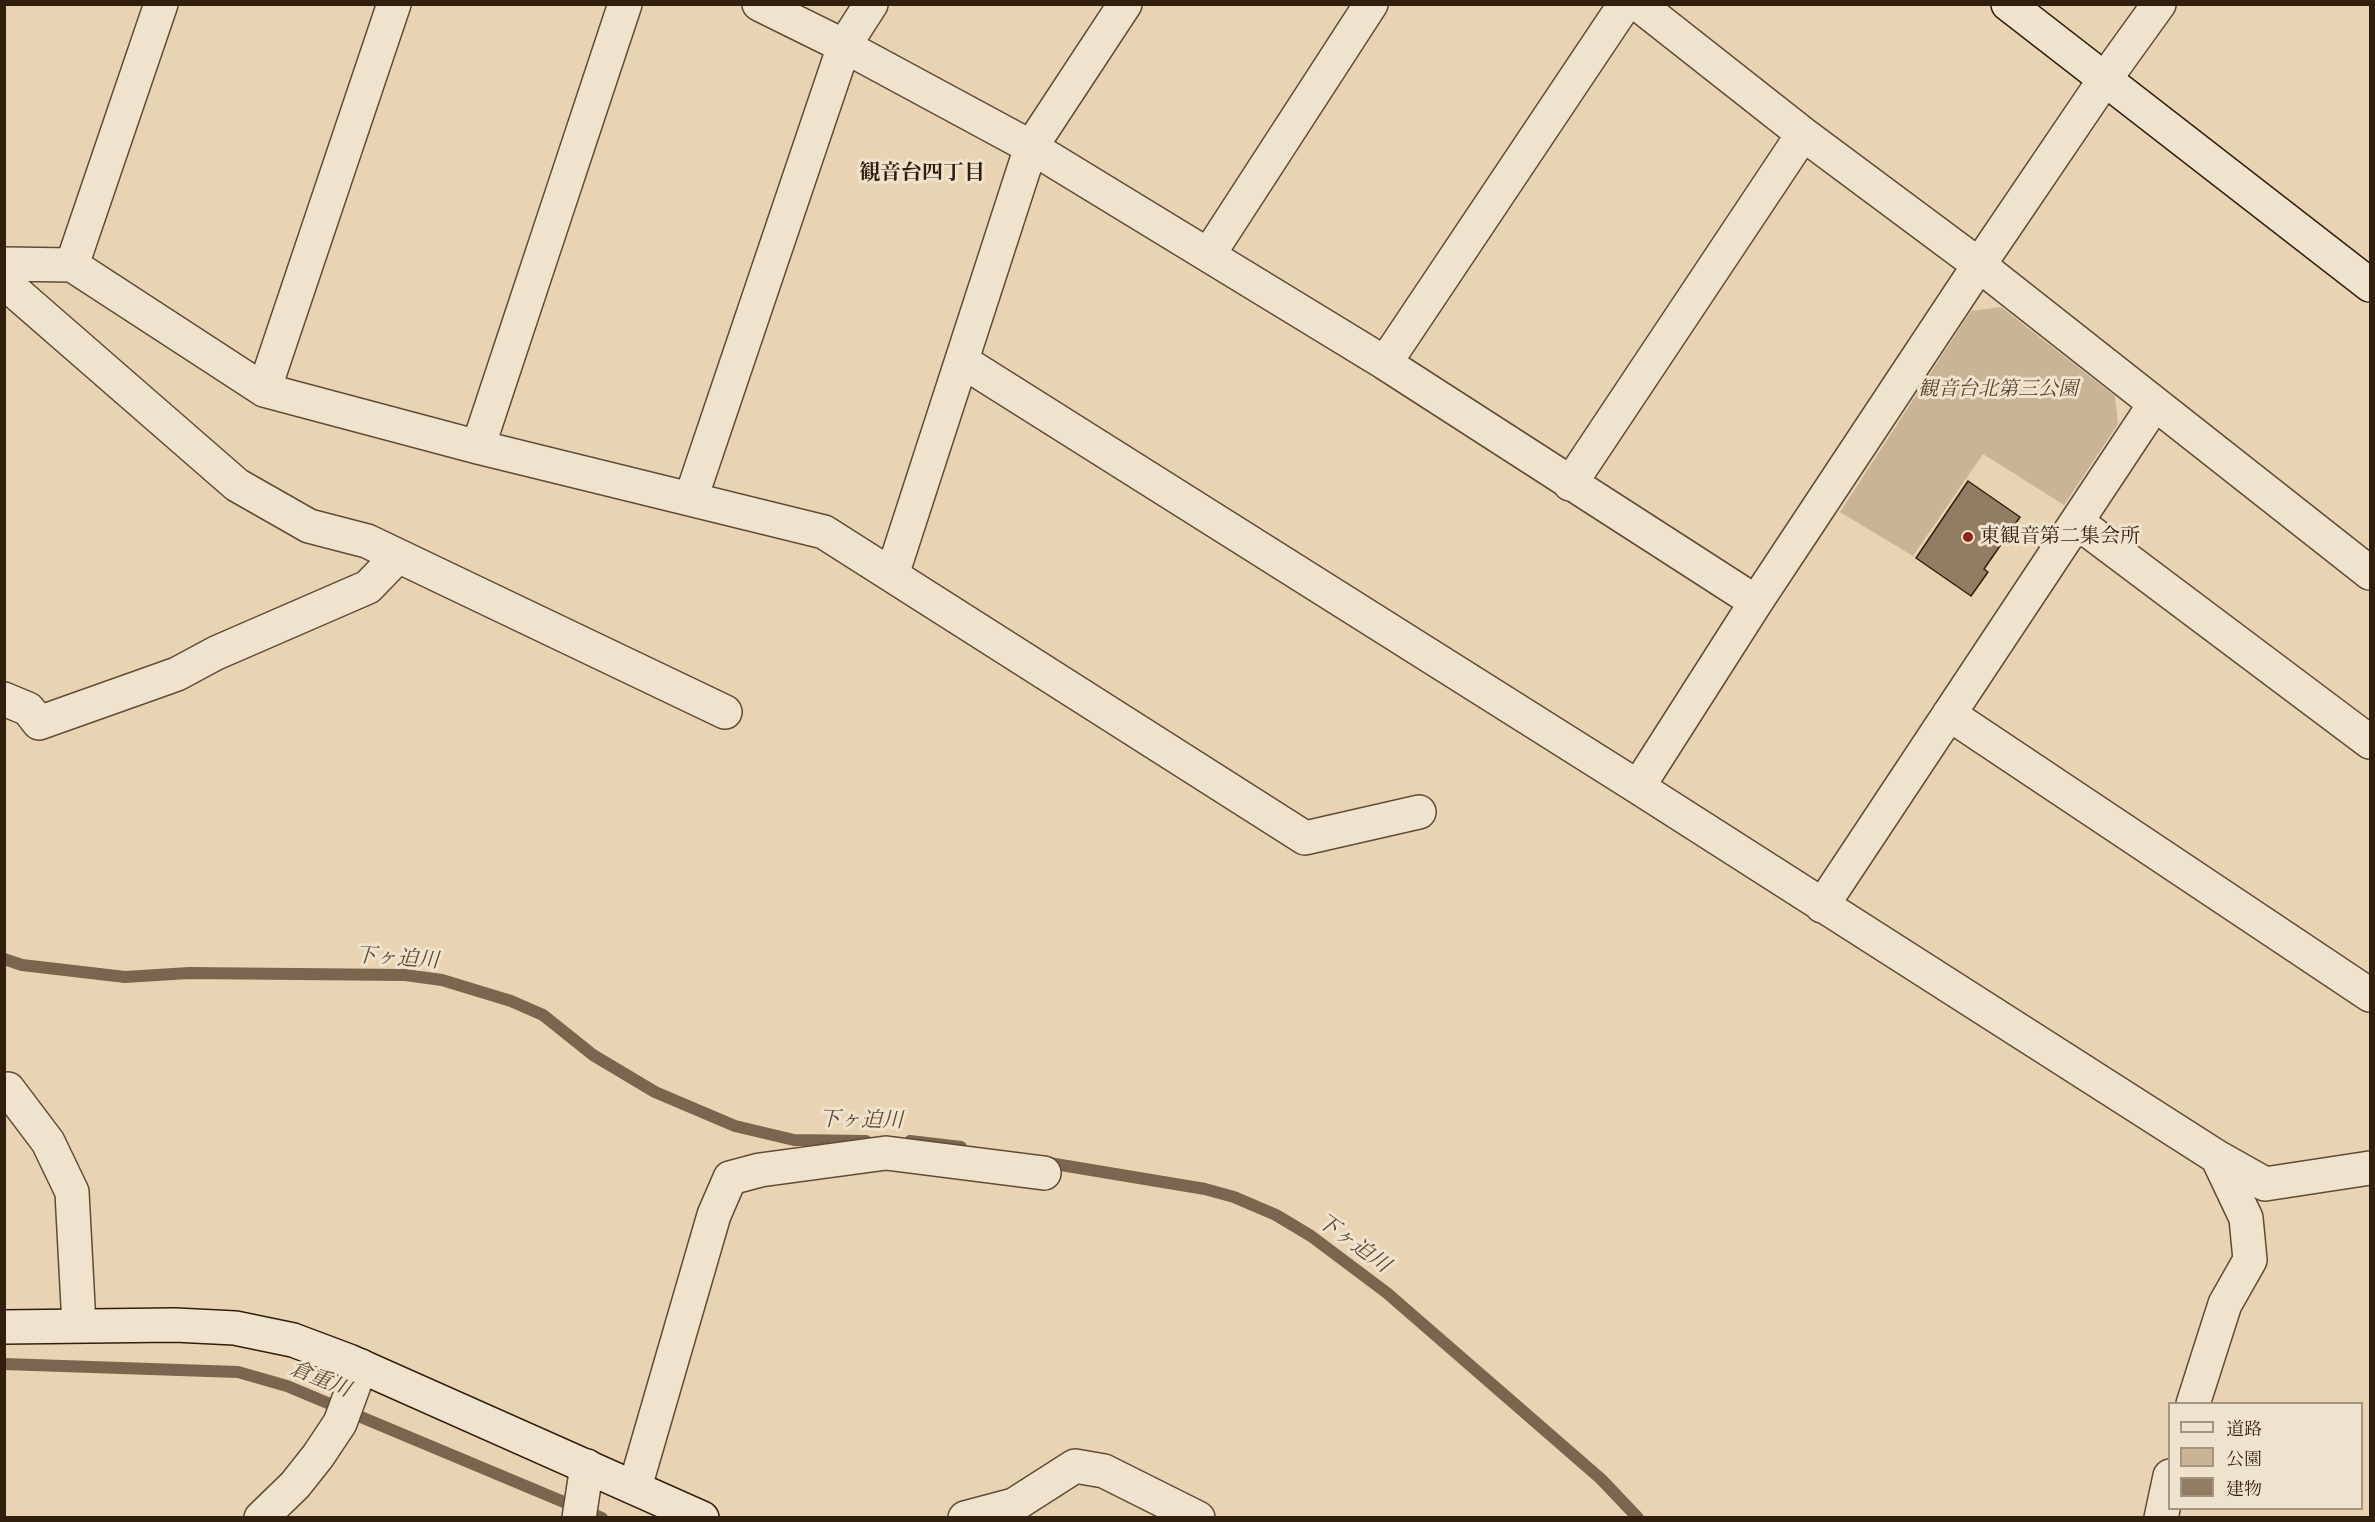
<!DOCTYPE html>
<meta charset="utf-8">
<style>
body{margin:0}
#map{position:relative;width:2375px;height:1522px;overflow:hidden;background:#e8d4b2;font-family:"IM FELL French Canon","Noto Serif JP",serif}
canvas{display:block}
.frame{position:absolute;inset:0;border:6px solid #311f0e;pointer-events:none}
.legend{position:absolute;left:2168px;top:1402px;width:195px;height:108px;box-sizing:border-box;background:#f0e3cd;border:2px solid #a49581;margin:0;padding:8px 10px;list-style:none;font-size:18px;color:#311f0e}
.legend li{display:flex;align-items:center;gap:12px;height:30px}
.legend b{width:30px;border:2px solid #a49581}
</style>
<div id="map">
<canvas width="2375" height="1522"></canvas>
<div class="frame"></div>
<ul class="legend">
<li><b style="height:8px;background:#f0e3cd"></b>道路</li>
<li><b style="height:16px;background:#c9b596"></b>公園</li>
<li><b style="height:16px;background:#907d63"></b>建物</li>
</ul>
</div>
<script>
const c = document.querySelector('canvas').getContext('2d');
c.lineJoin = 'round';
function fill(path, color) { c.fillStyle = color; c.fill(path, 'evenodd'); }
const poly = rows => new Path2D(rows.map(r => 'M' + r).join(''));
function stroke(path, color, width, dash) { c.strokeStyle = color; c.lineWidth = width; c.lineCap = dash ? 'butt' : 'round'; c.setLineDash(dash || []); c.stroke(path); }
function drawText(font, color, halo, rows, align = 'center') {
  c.font = font + ' "IM FELL French Canon","Noto Serif JP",serif'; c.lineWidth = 6; c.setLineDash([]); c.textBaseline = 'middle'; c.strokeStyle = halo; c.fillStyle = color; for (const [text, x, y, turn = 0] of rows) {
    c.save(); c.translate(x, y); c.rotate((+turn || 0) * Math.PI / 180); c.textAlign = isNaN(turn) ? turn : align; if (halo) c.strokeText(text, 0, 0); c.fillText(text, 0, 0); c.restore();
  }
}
const green = poly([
 [2001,307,2115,396,2118,424,2064,505,1983,454,1913,556,1840,512,1971,311]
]);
const stream = poly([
 [4,959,22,965,125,977,189,973,405,975,442,980,511,1001,543,1015,593,1055,655,1092,735,1126,794,1140,866,1141],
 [910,1141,961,1147],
 [1043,1162,1205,1189,1234,1197,1276,1215,1311,1236,1387,1293,1601,1479,1638,1518],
 [4,1364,238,1372,287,1386,602,1518]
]);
const building = poly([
 [1968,481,2020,517,1984,569,1988,572,1971,596,1916,558,1968,481]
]);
const street = poly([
 [759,4,844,46,1031,147,1385,363,1756,602],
 [1638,4,1803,134,1979,265,2370,573],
 [1209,254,1371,4],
 [4,264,72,265,264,390,478,447,824,532,1305,838,1419,812],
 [72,265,161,4],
 [4,282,237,485,309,526,367,541,725,712],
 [962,361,1638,787,2217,1157,2265,1184,2370,1168],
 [1385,363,1625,4],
 [264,390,394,4],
 [478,447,625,4],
 [1570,484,1803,134],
 [691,498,844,46,871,4],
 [2077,522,2370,742],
 [892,575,1031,147,1125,4],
 [4,699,28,709,39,723,177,674,216,653,368,587,398,556],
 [1949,714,2370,995],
 [1638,787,1756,602,1979,265,2105,79,2159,4],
 [1822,906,2154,405],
 [8,1089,48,1142,72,1192,79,1325],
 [2193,1404,2225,1304,2250,1260,2246,1218,2217,1157],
 [635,1487,714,1215,730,1178,760,1170,886,1153,1044,1173],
 [261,1518,295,1485,318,1456,340,1423,361,1366],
 [579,1518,587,1466],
 [965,1518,1014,1505,1075,1466,1104,1471,1198,1518],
 [2161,1518,2170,1476]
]);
const secondary = poly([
 [2008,4,2370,285],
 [4,1327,175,1325,235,1328,293,1340,349,1361,702,1518]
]);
const markers = [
 [1968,537,6,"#8f2418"]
];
const parkNames = [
 ["観音台北第三公園",1998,390]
];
const poiNames = [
 ["東観音第二集会所",1980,537]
];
const neighbourhoodNames = [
 ["観音台四丁目",922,174]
];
const waterNames = [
 ["下ヶ迫川",397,959,4],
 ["下ヶ迫川",861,1121,1],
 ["下ヶ迫川",1353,1244,36],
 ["倉重川",320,1380,22]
];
fill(green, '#c9b596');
stroke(stream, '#7a664f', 12);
fill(building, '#907d63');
stroke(building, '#311f0e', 1.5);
stroke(street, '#5f4c37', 36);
stroke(secondary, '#311f0e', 36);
stroke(street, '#f0e3cd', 33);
stroke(secondary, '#f0e3cd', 33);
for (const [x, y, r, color] of markers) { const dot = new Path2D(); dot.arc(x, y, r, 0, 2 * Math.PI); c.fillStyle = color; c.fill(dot); stroke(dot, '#f0e3cd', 2); }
drawText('italic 20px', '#574430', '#f0e3cd', parkNames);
drawText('20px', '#311f0e', '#f0e3cd', poiNames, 'left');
drawText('bold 21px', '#311f0e', '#f0e3cd', neighbourhoodNames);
drawText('italic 21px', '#5b4934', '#f0e3cd', waterNames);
</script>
